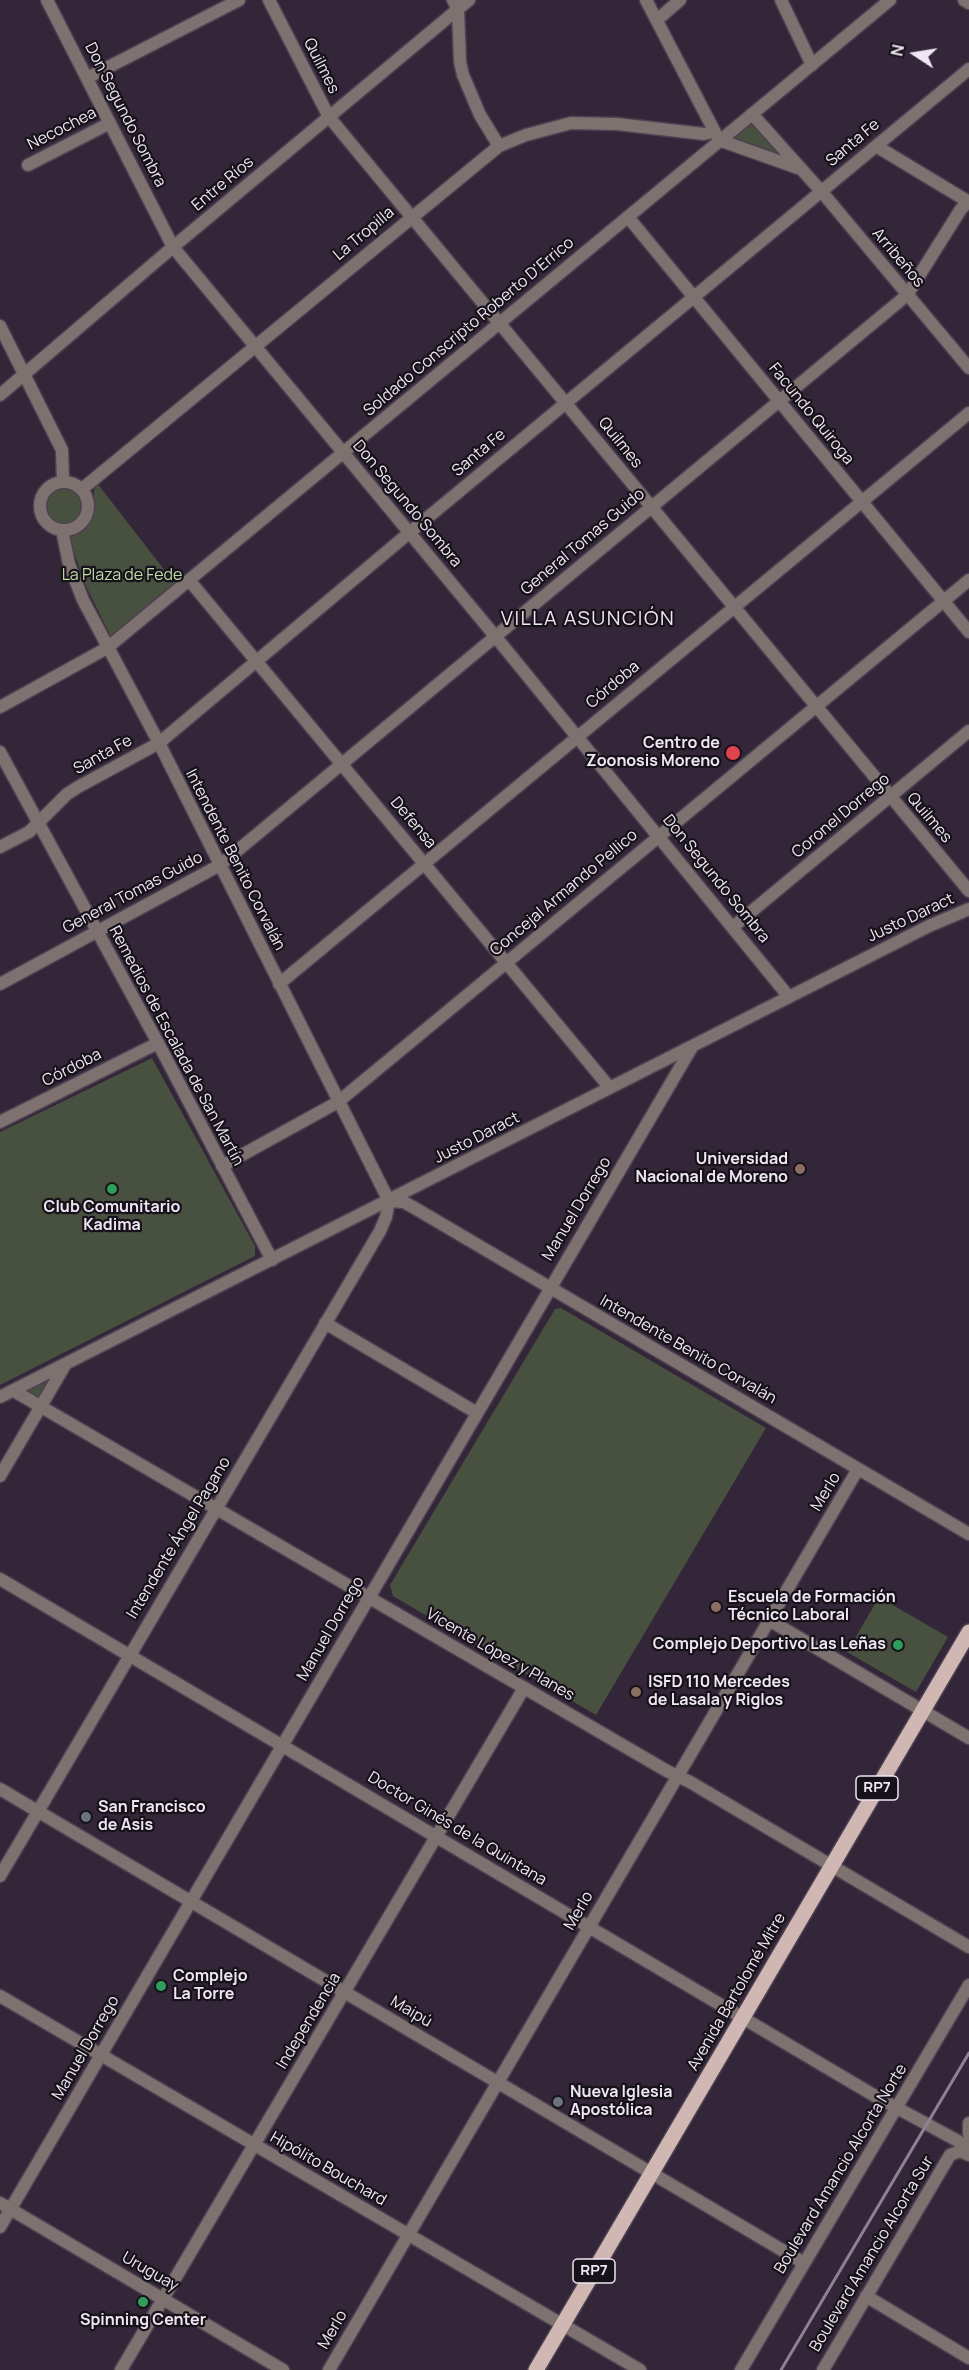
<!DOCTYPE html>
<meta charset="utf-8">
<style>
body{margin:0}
#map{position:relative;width:969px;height:2370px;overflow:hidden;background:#332638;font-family:Manrope,sans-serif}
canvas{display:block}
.north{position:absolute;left:885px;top:24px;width:60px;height:60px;-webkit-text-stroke:4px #17121a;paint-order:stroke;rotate:282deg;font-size:16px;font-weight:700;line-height:24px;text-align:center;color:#eee6f2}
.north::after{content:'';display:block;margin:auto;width:21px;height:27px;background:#eee6f2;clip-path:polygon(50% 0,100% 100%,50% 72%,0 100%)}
</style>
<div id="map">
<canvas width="969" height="2370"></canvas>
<div class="north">N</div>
</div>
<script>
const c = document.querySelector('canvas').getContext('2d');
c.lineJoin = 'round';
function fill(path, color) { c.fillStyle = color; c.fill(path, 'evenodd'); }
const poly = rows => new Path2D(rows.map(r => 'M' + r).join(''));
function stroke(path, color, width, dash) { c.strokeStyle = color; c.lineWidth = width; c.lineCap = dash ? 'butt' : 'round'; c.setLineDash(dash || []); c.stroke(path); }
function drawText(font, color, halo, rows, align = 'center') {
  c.font = font + ' Manrope,sans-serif'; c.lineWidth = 4.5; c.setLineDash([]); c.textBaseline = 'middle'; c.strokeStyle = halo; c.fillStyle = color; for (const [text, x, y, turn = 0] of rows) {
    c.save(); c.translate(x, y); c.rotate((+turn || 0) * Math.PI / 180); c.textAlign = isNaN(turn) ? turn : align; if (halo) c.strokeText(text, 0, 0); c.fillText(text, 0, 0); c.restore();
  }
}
const green = poly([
 [750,118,778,150,775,154,725,140],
 '40 506a24 24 0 1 1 48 0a24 24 0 1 1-48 0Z',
 [97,483,176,585,111,637,85,584,70,540,71,535,85,524,94,512,94,490],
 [152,1058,255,1246,255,1256,0,1385,0,1132],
 [561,1308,766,1428,596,1715,393,1596,390,1585,555,1309],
 [51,1376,39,1397,25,1390],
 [879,1597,948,1637,916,1692,847,1652]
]);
const minor = poly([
 [47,0,173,247,495,636,789,997],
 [269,0,329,117,969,891],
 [453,0,458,9,460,62,463,75,480,115,499,146],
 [646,0,719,140,798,168],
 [781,0,812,65],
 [964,0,969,3],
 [657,20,680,0],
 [87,78,239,0],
 [752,114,821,191,969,368],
 [876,146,969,202],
 [28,165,110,123],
 [628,217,969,632],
 [0,326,62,450,63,481],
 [0,395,173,247,469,0],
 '40 506a24 24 0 1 1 48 0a24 24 0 1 1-48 0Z',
 [82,489,499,146,526,135,571,123,617,124,704,134,713,132],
 [189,580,610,1088],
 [0,707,107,648,890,0],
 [0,752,158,1043,272,1260],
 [0,847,29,832,67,794,78,787,159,743,409,533,969,69],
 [734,926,969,731],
 [0,984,220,865,907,295,961,209,969,201],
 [279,984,969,413],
 [0,1122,158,1043],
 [222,1166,338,1102,969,580],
 [390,1201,404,1202,418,1210,969,1534],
 [325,1323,477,1413],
 [14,1391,667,1771,690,1782,969,1947],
 [0,1397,929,926,969,909],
 [0,1476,65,1365],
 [0,1579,875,2096,969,2147],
 [769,1620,969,1738],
 [0,1789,804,2263],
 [0,1876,380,1231,386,1217,389,1201,159,743,83,600,69,564,62,530],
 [0,1996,640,2370],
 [969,2123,969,2134],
 [0,2203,283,2370],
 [0,2227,692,1047],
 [866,2296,969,2358],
 [121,2370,524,1688],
 [329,2370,858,1469],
 [741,2370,969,1985],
 [823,2370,950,2155,960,2151,969,2155]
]);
const major = poly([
 [536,2370,969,1632]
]);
const rail = poly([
 [781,2370,969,2053]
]);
const markers = [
 [733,753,8,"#e0444e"],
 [800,1169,6,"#8d6e63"],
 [112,1189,6,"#2e9e5b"],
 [716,1607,6,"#8d6e63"],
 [898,1645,6,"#2e9e5b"],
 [636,1692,6,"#8d6e63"],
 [86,1817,6,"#6b7280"],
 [161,1986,6,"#2e9e5b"],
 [558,2102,6,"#6b7280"],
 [143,2302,6,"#2e9e5b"]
];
const shields = [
 [877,1788,42],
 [594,2271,42]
];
const shieldNames = [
 ["RP7",877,1788],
 ["RP7",594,2271]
];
const streetNames = [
 ["Quilmes",321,66,63],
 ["Don Segundo Sombra",125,115,63],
 ["Necochea",62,129,-27],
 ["Santa Fe",853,143,-40],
 ["Entre Ríos",223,184,-40],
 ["La Tropilla",364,234,-40],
 ["Arribeños",898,258,50],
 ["Soldado Conscripto Roberto D'Errico",469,327,-40],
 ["Facundo Quiroga",811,414,51],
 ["Quilmes",620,443,51],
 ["Santa Fe",479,453,-40],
 ["Don Segundo Sombra",407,504,50],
 ["General Tomas Guido",583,542,-40],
 ["Córdoba",613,685,-40],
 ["Santa Fe",103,755,-29],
 ["Coronel Dorrego",841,816,-40],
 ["Quilmes",929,818,50],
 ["Defensa",413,823,50],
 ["Intendente Benito Corvalán",235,860,63],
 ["Don Segundo Sombra",716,879,51],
 ["General Tomas Guido",133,893,-28],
 ["Concejal Armando Pellico",564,893,-40],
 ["Justo Daract",911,918,-25],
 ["Remedios de Escalada de San Martín",176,1046,62],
 ["Córdoba",72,1068,-27],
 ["Justo Daract",477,1138,-27],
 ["Manuel Dorrego",577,1209,-59],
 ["Intendente Benito Corvalán",688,1350,30],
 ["Merlo",826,1492,-59],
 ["Intendente Ángel Pagano",179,1538,-59],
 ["Manuel Dorrego",331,1629,-60],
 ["Vicente López y Planes",500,1655,30],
 ["Doctor Ginés de la Quintana",457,1829,31],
 ["Merlo",579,1911,-60],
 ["Avenida Bartolomé Mitre",737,1992,-60],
 ["Maipú",411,2012,30],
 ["Independencia",309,2021,-59],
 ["Manuel Dorrego",86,2048,-60],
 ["Hipólito Bouchard",328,2169,30],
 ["Boulevard Amancio Alcorta Norte",841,2169,-59],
 ["Boulevard Amancio Alcorta Sur",872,2254,-59],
 ["Uruguay",150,2272,30],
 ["Merlo",333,2330,-60]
];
const parkNames = [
 ["La Plaza de Fede",122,576]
];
const poiNames = [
 ["Centro de",720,744,"right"],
 ["Zoonosis Moreno",720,762,"right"],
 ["Universidad",788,1160,"right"],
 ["Nacional de Moreno",788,1178,"right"],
 ["Club Comunitario",112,1208,"center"],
 ["Kadima",112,1226,"center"],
 ["Escuela de Formación",728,1598],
 ["Técnico Laboral",728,1616],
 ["Complejo Deportivo Las Leñas",886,1645,"right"],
 ["ISFD 110 Mercedes",648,1683],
 ["de Lasala y Riglos",648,1701],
 ["San Francisco",98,1808],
 ["de Asis",98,1826],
 ["Complejo",173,1977],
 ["La Torre",173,1995],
 ["Nueva Iglesia",570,2093],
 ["Apostólica",570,2111],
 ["Spinning Center",143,2321,"center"]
];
const quarterNames = [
 ["VILLA ASUNCIÓN",588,619]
];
fill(green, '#485040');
stroke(minor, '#4d4152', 15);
stroke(major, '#4d4152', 18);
stroke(minor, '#7e7270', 12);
stroke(major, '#d1b7b4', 15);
stroke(rail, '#8d8291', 3);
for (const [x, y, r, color] of markers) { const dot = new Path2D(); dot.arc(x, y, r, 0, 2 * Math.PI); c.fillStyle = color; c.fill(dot); stroke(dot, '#17121a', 2); }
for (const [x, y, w] of shields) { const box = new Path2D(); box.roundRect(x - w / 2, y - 12, w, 24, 4.5); c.fillStyle = '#17121a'; c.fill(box); stroke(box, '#eee6f2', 1.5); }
drawText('bold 15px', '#eee6f2', null, shieldNames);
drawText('16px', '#eee6f2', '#17121a', streetNames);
drawText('16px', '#c0dba7', '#17121a', parkNames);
drawText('bold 16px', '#eee6f2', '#17121a', poiNames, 'left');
c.letterSpacing = '1.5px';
drawText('20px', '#eee6f2', '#17121a', quarterNames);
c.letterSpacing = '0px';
</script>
